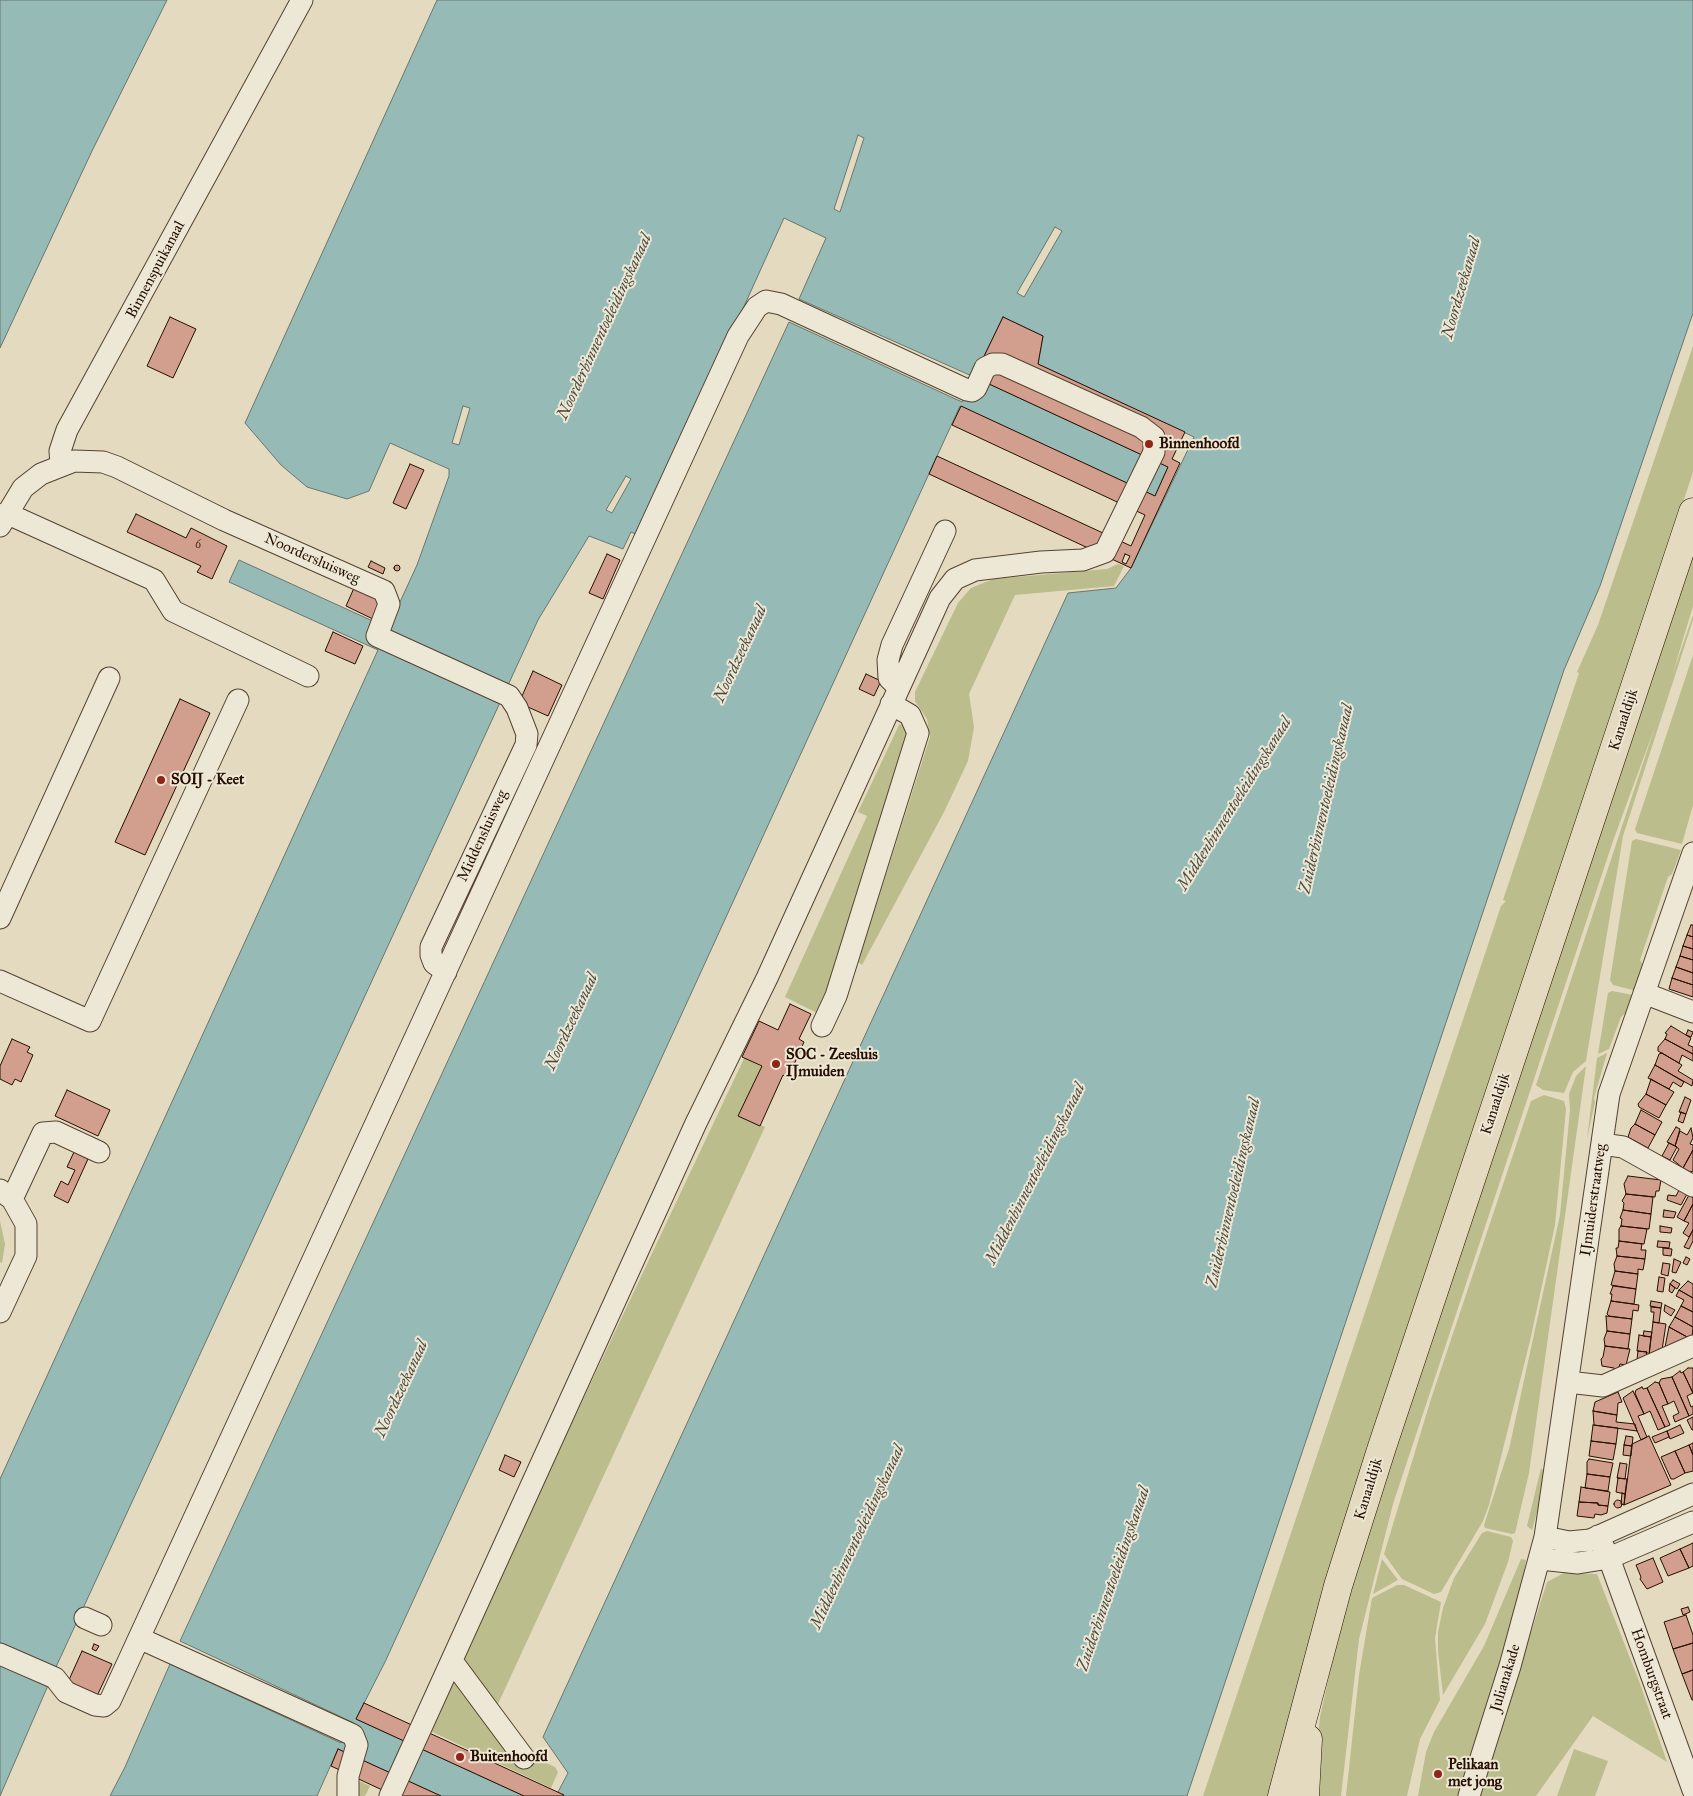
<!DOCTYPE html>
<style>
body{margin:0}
canvas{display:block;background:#e3dabf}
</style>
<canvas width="1693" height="1796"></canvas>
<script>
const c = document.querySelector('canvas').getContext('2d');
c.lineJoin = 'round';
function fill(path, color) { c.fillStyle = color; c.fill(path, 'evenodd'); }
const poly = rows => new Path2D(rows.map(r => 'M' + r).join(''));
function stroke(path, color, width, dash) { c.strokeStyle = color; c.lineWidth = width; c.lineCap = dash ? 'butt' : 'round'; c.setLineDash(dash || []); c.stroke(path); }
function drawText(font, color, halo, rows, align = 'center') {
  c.font = font + ' "IM FELL Great Primer",serif'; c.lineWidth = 4; c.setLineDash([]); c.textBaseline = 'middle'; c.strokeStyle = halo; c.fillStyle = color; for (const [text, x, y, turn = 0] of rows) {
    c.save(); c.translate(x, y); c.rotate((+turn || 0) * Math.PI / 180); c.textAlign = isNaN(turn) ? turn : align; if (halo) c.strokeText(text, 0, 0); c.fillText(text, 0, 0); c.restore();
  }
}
const green = poly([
 [1693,346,1693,472,1324,1600,1274,1796,1203,1796,1501,906,1506,901,1503,900,1579,673,1577,672,1598,625],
 [1693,541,1693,606,1672,676,1693,615,1693,620,1623,836,1586,1061,1573,1072,1564,1093,1543,1090,1536,1085,1656,724,1613,841,1393,1504,1359,1639,1341,1796,1311,1796,1320,1717,1348,1591],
 [1118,564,1124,566,1114,586,1015,595,969,694,974,727,968,761,944,812,862,965,858,962,930,737,927,719,915,701,915,692,958,603,971,588,993,579,1107,569],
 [1693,655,1693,805,1682,844,1637,833,1635,829],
 [906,722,913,727,821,1015,785,997,867,816,858,812,899,725],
 [1636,839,1681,850,1672,874,1668,877,1640,960,1643,965,1637,991,1613,985,1610,980,1632,841],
 [1612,991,1633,995,1627,1012,1621,1017,1609,1049,1598,1054,1608,993],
 [748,1050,754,1053,751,1061,762,1067,739,1115,765,1127,497,1706,462,1656],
 [1607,1053,1594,1098,1595,1102,1587,1139,1597,1058],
 [1586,1066,1529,1473,1515,1533,1512,1534,1485,1528,1484,1525,1509,1449,1560,1215,1570,1110,1569,1094,1576,1076],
 [1544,1095,1564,1101,1566,1109,1555,1225,1530,1341,1489,1505,1483,1521,1441,1592,1434,1594,1402,1579,1384,1554,1431,1399,1531,1101],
 [0,1221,5,1244,2,1263,0,1262],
 [1541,1468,1547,1475,1532,1530,1527,1526],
 [1487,1531,1511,1537,1513,1541,1508,1562,1485,1624,1443,1695,1438,1652,1438,1632,1443,1608,1454,1578,1482,1533],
 [1382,1559,1398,1580,1373,1594],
 [1521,1559,1526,1560,1517,1610,1462,1796,1418,1796,1426,1752,1434,1732,1484,1646],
 [1564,1573,1597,1574,1639,1681,1667,1762,1593,1716,1536,1796,1479,1796,1547,1582],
 [1397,1585,1404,1585,1441,1602,1435,1638,1440,1700,1420,1739,1407,1796,1346,1796,1359,1675,1372,1598],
 [454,1676,529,1755,555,1767,558,1772,551,1788,428,1730],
 [1574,1749,1608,1761,1595,1796,1557,1796],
 [359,1781,370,1786,365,1796,355,1796]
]);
const water = poly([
 [0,0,167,0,92,151,0,348,0,0],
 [437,0,1693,0,1693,313,1600,586,1564,670,1187,1796,563,1796,558,1792,568,1773,543,1737,1068,593,1116,588,1131,568,1194,437,1038,364,1043,336,1003,317,974,377,1168,467,1155,496,960,406,385,1662,356,1719,524,1796,441,1796,338,1749,317,1796,110,1796,125,1767,170,1664,341,1743,354,1723,180,1641,789,322,962,402,974,377,799,299,826,238,784,218,640,536,631,532,623,549,589,536,538,620,56,1667,0,1796,0,1479,378,650,229,582,239,560,388,628,417,565,449,476,449,469,390,443,369,491,347,499,307,487,281,465,245,423,437,0],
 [858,135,864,138,840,212,834,209,858,135],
 [1055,227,1062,231,1024,297,1017,293,1055,227],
 [463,406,470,408,459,445,452,443,463,406],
 [626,476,631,479,612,513,606,510,626,476]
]);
const building = poly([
 [170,317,196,329,173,378,147,366,170,317],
 [1003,317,1043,336,1038,364,1185,432,1172,459,1180,463,1131,568,929,474,937,456,1131,546,1145,515,952,425,961,406,1155,496,1168,467,974,377,1003,317],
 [410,464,424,470,406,509,393,503,410,464],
 [136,514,186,538,191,528,227,546,212,579,197,572,201,566,127,532,136,514],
 [607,554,620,560,603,599,589,593,607,554],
 [1125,554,1130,556,1126,564,1122,562,1125,554],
 [371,561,385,568,383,574,368,567,371,561],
 '394 568a3 3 0 1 1 6 0a3 3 0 1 1-6 0Z',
 [354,588,383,602,375,620,346,606,354,588],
 [333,632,363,646,355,664,325,651,333,632],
 [533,671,562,685,548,716,519,703,533,671],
 [866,674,881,681,874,696,859,689,866,674],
 [180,699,210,713,145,855,115,842,180,699],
 [1691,925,1693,925,1693,937,1687,935,1691,925],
 [1687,935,1693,937,1693,949,1683,946,1687,935],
 [1683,946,1693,949,1693,960,1680,956,1683,946],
 [1680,956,1693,960,1693,973,1676,967,1680,956],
 [1676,967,1693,973,1693,985,1672,978,1676,967],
 [1672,978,1693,985,1693,997,1669,989,1672,978],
 [790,1004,811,1014,799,1039,804,1042,788,1078,783,1075,760,1126,738,1116,762,1066,742,1057,759,1021,778,1030,790,1004],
 [1671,1026,1691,1038,1688,1045,1693,1047,1693,1054,1665,1039,1667,1034,1665,1033,1671,1026],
 [1688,1030,1693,1032,1691,1037,1686,1035,1688,1030],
 [12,1039,30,1047,27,1052,33,1055,21,1082,15,1079,12,1085,0,1079,0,1066,12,1039],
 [1665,1039,1693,1054,1693,1061,1682,1055,1679,1063,1658,1051,1658,1047,1665,1039],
 [1662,1053,1682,1065,1678,1071,1693,1080,1692,1086,1655,1065,1659,1054,1662,1053],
 [1655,1065,1684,1082,1681,1087,1673,1082,1669,1089,1648,1078,1655,1065],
 [1651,1079,1674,1092,1666,1105,1646,1094,1651,1079],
 [67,1090,110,1110,98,1136,55,1116,67,1090],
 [1646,1094,1666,1105,1659,1118,1639,1107,1638,1104,1646,1094],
 [1685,1097,1691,1100,1686,1114,1679,1112,1685,1097],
 [1641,1110,1662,1122,1655,1135,1635,1124,1641,1110],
 [1681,1112,1686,1114,1683,1123,1678,1121,1681,1112],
 [1635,1124,1655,1135,1648,1148,1628,1137,1631,1128,1635,1124],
 [1676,1127,1680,1129,1675,1146,1667,1142,1676,1127],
 [1691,1128,1693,1138,1690,1144,1693,1145,1693,1150,1683,1168,1673,1160,1679,1149,1675,1146,1680,1131,1687,1135,1691,1128],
 [1669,1143,1677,1147,1670,1160,1662,1156,1669,1143],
 [1693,1150,1693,1171,1690,1172,1683,1168,1693,1150],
 [74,1152,88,1159,68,1203,54,1196,61,1181,68,1185,75,1170,67,1167,74,1152],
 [1628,1176,1661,1180,1659,1191,1656,1191,1655,1197,1626,1194,1624,1184,1628,1176],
 [1679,1190,1687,1194,1681,1205,1667,1200,1668,1195,1676,1196,1679,1190],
 [1626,1194,1653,1197,1651,1214,1623,1210,1624,1203,1622,1201,1626,1194],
 [1689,1195,1693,1198,1693,1204,1684,1221,1677,1217,1689,1195],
 [1693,1204,1693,1230,1689,1237,1683,1233,1689,1223,1684,1221,1693,1204],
 [1623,1210,1651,1214,1649,1229,1621,1226,1622,1219,1620,1218,1623,1210],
 [1664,1210,1676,1212,1674,1218,1663,1217,1664,1210],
 [1621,1226,1647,1229,1644,1244,1619,1241,1619,1229,1621,1226],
 [1660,1226,1672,1228,1671,1233,1660,1232,1660,1226],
 [1693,1230,1693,1241,1689,1249,1684,1247,1693,1230],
 [1619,1241,1642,1244,1641,1250,1646,1250,1645,1259,1617,1256,1616,1248,1618,1248,1619,1241],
 [1658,1241,1670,1242,1669,1248,1657,1247,1658,1241],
 [1663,1248,1672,1249,1671,1256,1663,1255,1663,1248],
 [1617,1256,1645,1259,1643,1270,1638,1269,1638,1274,1615,1271,1614,1264,1617,1256],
 [1686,1257,1690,1259,1687,1265,1683,1263,1686,1257],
 [1674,1259,1681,1262,1676,1273,1672,1272,1674,1259],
 [1663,1263,1670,1264,1668,1276,1661,1274,1663,1263],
 [1615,1271,1638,1274,1636,1289,1611,1285,1615,1271],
 [1659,1277,1665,1278,1663,1292,1657,1291,1659,1277],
 [1673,1280,1680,1284,1677,1289,1670,1284,1673,1280],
 [1688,1281,1693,1284,1693,1298,1679,1290,1688,1281],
 [1670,1284,1675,1288,1672,1293,1669,1291,1670,1284],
 [1613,1286,1636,1289,1634,1304,1611,1301,1612,1294,1610,1294,1613,1286],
 [1679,1290,1693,1298,1693,1312,1681,1306,1684,1300,1676,1296,1679,1290],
 [1611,1301,1639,1305,1638,1311,1633,1310,1632,1319,1609,1316,1607,1314,1611,1301],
 [1651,1301,1662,1303,1661,1308,1650,1306,1651,1301],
 [1665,1305,1675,1310,1671,1316,1664,1311,1665,1305],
 [1681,1306,1693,1312,1693,1327,1675,1317,1681,1306],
 [1651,1307,1661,1308,1659,1323,1653,1322,1654,1312,1651,1312,1651,1307],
 [1606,1316,1632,1319,1630,1334,1607,1331,1606,1316],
 [1675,1317,1693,1327,1692,1337,1689,1338,1669,1327,1675,1317],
 [1653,1322,1666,1324,1662,1350,1659,1349,1649,1355,1653,1322],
 [1669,1327,1689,1338,1665,1347,1669,1327],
 [1607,1331,1630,1334,1628,1349,1605,1346,1604,1339,1607,1331],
 [1644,1331,1652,1332,1651,1337,1643,1336,1644,1331],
 [1639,1335,1651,1337,1649,1355,1646,1354,1647,1352,1637,1351,1639,1335],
 [1605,1346,1630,1349,1626,1365,1620,1364,1619,1367,1614,1370,1614,1368,1602,1366,1601,1359,1603,1357,1605,1346],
 [1638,1351,1647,1352,1646,1357,1637,1360,1638,1351],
 [1688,1368,1693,1368,1693,1393,1683,1372,1688,1368],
 [1680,1371,1681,1373,1683,1372,1693,1393,1687,1396,1691,1407,1693,1406,1693,1414,1689,1416,1672,1377,1680,1371],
 [1672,1377,1689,1416,1675,1422,1673,1416,1679,1413,1674,1401,1668,1404,1659,1383,1661,1379,1672,1377],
 [1655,1382,1659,1383,1668,1404,1662,1406,1670,1425,1665,1427,1647,1388,1655,1382],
 [1642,1387,1643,1389,1647,1388,1665,1427,1658,1430,1650,1411,1644,1414,1635,1393,1636,1390,1642,1387],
 [1633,1391,1644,1414,1638,1416,1647,1437,1641,1440,1623,1398,1633,1391],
 [1618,1392,1622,1402,1618,1403,1617,1415,1593,1411,1595,1402,1618,1392],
 [1593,1411,1617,1415,1616,1422,1635,1424,1637,1431,1594,1425,1593,1411],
 [1693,1417,1693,1430,1692,1430,1687,1420,1693,1417],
 [1593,1425,1618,1428,1616,1444,1591,1441,1593,1425],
 [1680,1425,1684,1433,1670,1439,1667,1431,1680,1425],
 [1667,1431,1669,1437,1655,1443,1652,1437,1667,1431],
 [1626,1436,1633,1437,1632,1446,1624,1445,1626,1436],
 [1649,1436,1671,1485,1624,1505,1632,1444,1649,1436],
 [1591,1441,1616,1444,1613,1460,1589,1456,1591,1441],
 [1693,1443,1693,1455,1689,1445,1693,1443],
 [1624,1445,1632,1446,1631,1456,1623,1455,1624,1445],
 [1689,1445,1693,1455,1693,1471,1685,1473,1675,1451,1689,1445],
 [1675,1451,1685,1473,1674,1479,1671,1479,1661,1457,1675,1451],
 [505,1455,521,1462,514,1477,499,1470,505,1455],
 [1589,1459,1613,1463,1610,1477,1587,1474,1587,1462,1589,1459],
 [1620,1463,1627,1464,1625,1479,1617,1478,1620,1463],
 [1587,1474,1610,1477,1608,1491,1585,1488,1587,1474],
 [1618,1478,1627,1479,1625,1494,1616,1492,1618,1478],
 [1581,1487,1610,1492,1608,1506,1598,1505,1598,1503,1579,1502,1581,1487],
 [1622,1493,1625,1494,1624,1505,1621,1504,1622,1493],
 '1614 1504a4 4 0 1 1 8 0a4 4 0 1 1-8 0Z',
 [1579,1502,1598,1503,1598,1505,1608,1506,1607,1513,1601,1515,1595,1514,1594,1518,1577,1516,1579,1502],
 [1693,1543,1693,1566,1689,1568,1680,1549,1693,1543],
 [1680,1549,1689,1568,1668,1576,1660,1558,1680,1549],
 [1653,1558,1663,1582,1647,1589,1640,1579,1641,1577,1636,1565,1653,1558],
 [1688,1607,1690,1612,1683,1615,1681,1609,1688,1607],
 [1686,1615,1693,1635,1693,1643,1673,1649,1664,1622,1686,1615],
 [1693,1643,1693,1670,1682,1674,1673,1649,1693,1643],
 [94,1644,99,1646,96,1651,92,1649,94,1644],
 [82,1651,112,1664,97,1696,68,1682,82,1651],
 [1693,1670,1693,1700,1692,1700,1682,1674,1693,1670],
 [364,1703,564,1795,563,1796,524,1796,356,1719,364,1703],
 [338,1749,441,1796,395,1796,331,1766,338,1749]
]);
const minor = poly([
 [61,464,60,451,67,430,302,0],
 [6,513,154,580,173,611,308,676],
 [0,526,23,488,41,474,74,461,103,462,117,467,224,520,384,591,389,604,377,636,509,696,517,708,527,734,526,745,431,947,431,955,434,963,446,972],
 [899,688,889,678,888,660,892,645,945,531],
 [0,918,109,678],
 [0,981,90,1021,238,700],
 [1644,993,1693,1012],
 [822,1026,836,996,918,733,910,715,891,704],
 [1602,1144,1623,1147,1693,1186],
 [0,1190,12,1199,26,1224,26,1256,0,1312],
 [12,1199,43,1133,56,1132,99,1152],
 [1568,1382,1603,1386,1693,1346],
 [1598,1536,1609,1558,1693,1790],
 [1545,1537,1569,1542,1590,1540,1693,1494],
 [1540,1559,1578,1563,1609,1558,1693,1522],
 [85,1618,101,1625],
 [139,1638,353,1735,357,1745,348,1776,348,1796],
 [0,1654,55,1678,66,1692,95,1705,104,1706,110,1701,738,336,757,307,766,301,781,304,967,390,972,391,976,388,985,368,993,364,1002,364,1141,427,1154,437,1154,452,1105,552,1083,560,1041,562,975,570,955,579,940,598,767,978,696,1123,390,1796],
 [452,1661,524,1758],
 [1469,1796,1510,1666,1545,1537,1609,1094,1693,853]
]);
const major = poly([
 [1282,1796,1338,1586,1382,1447,1693,512],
 [1305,1796,1308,1739]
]);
const markers = [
 [1149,444,5,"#8f2418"],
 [161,780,5,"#8f2418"],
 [776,1064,5,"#8f2418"],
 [460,1757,5,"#8f2418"],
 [1438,1774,5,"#8f2418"]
];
const numberNames = [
 ["6",198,545]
];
const streetNames = [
 ["Binnenspuikanaal",156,270,-62],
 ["Noordersluisweg",312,559,24],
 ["Kanaaldijk",1624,720,-72],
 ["Middensluisweg",483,836,-65],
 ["Kanaaldijk",1496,1104,-72],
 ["IJmuiderstraatweg",1594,1200,-82],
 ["Kanaaldijk",1369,1489,-73],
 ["Homburgstraat",1651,1674,70],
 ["Julianakade",1506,1678,-73]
];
const poiNames = [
 ["Binnenhoofd",1159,444],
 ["SOIJ - Keet",171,780],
 ["SOC - Zeesluis",786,1055],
 ["IJmuiden",786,1072],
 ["Buitenhoofd",470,1757],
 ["Pelikaan",1448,1765],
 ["met jong",1448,1782]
];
const waterNames = [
 ["Noordzeekanaal",1462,288,-74],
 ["Noorderbinnentoeleidingskanaal",605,327,-65],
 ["Noordzeekanaal",741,654,-65],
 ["Zuiderbinnentoeleidingskanaal",1327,799,-77],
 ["Middenbinnentoeleidingskanaal",1235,804,-58],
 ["Noordzeekanaal",572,1022,-65],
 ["Middenbinnentoeleidingskanaal",1036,1174,-63],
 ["Zuiderbinnentoeleidingskanaal",1234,1193,-77],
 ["Noordzeekanaal",402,1389,-65],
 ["Middenbinnentoeleidingskanaal",858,1537,-65],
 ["Zuiderbinnentoeleidingskanaal",1114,1579,-71]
];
fill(green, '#bbbd8c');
fill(water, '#96bab6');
stroke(water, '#69766d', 1);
fill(building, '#d29e8d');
stroke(building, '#260f00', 1);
stroke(minor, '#554230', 23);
stroke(major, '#260f00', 29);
stroke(minor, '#ede7d5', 21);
stroke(major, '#e3dabf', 28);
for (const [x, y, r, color] of markers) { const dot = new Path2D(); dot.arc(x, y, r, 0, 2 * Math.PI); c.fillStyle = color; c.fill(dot); stroke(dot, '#ede7d5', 2); }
drawText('12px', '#513323', null, numberNames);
drawText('15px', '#260f00', '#ede7d5', streetNames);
drawText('bold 15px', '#260f00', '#ede7d5', poiNames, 'left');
drawText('italic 16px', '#4d4b40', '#ede7d5', waterNames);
</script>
